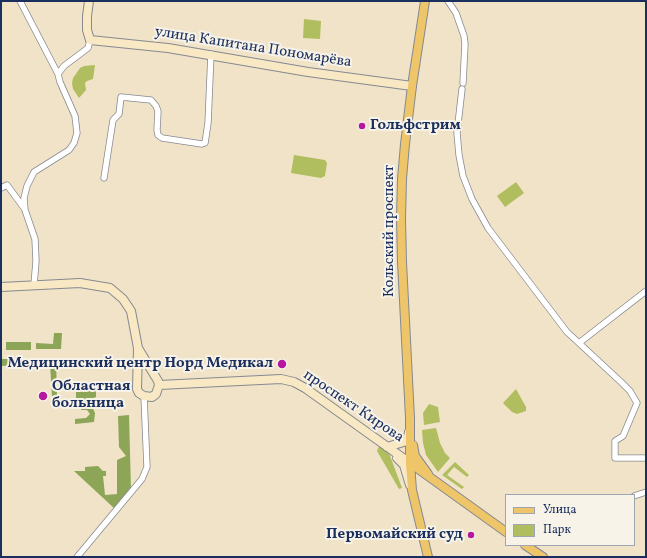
<!DOCTYPE html>
<meta charset="utf-8">
<style>
body{margin:0}
#map{position:relative;width:647px;height:558px;overflow:hidden;background:#f0e3c7;font-family:Vollkorn,serif}
canvas{display:block}
.frame{position:absolute;inset:0;border:2px solid #1b2f5e;pointer-events:none}
.legend{position:absolute;left:505px;top:494px;width:130px;height:52px;box-sizing:border-box;background:#f7f3e8;border:1px solid #9fa5b1;margin:0;padding:5px 7px;list-style:none;font-size:12px;color:#1b2f5e}
.legend li{display:flex;align-items:center;gap:8px;height:20px}
.legend b{width:20px;border:1px solid #9fa5b1}
</style>
<div id="map">
<canvas width="647" height="558"></canvas>
<div class="frame"></div>
<ul class="legend">
<li><b style="height:5px;background:#eec569"></b>Улица</li>
<li><b style="height:11px;background:#b0be60"></b>Парк</li>
</ul>
</div>
<script>
const c = document.querySelector('canvas').getContext('2d');
c.lineJoin = 'round';
function fill(path, color) { c.fillStyle = color; c.fill(path, 'evenodd'); }
const poly = rows => new Path2D(rows.map(r => 'M' + r).join(''));
function stroke(path, color, width, dash) { c.strokeStyle = color; c.lineWidth = width; c.lineCap = dash ? 'butt' : 'round'; c.setLineDash(dash || []); c.stroke(path); }
function drawText(font, color, halo, rows, align = 'center') {
  c.font = font + ' Vollkorn,serif'; c.lineWidth = 4; c.setLineDash([]); c.textBaseline = 'middle'; c.strokeStyle = halo; c.fillStyle = color; for (const [text, x, y, turn = 0] of rows) {
    c.save(); c.translate(x, y); c.rotate((+turn || 0) * Math.PI / 180); c.textAlign = isNaN(turn) ? turn : align; if (halo) c.strokeText(text, 0, 0); c.fillText(text, 0, 0); c.restore();
  }
}
const green = poly([
 [304,19,321,21,320,39,303,38],
 [95,65,93,79,87,81,85,83,86,90,79,98,73,89,72,83,73,78,80,68,84,66],
 [294,155,325,160,327,163,325,176,321,178,291,173],
 [516,182,524,193,505,207,497,196],
 [516,389,526,407,526,411,517,414,512,412,503,403],
 [429,404,438,407,440,422,424,425,423,413],
 [436,428,440,443,445,453,450,458,438,472,426,455,423,443,422,430],
 [379,446,389,453,402,488,399,489,377,451],
 [455,462,469,475,467,477,454,467,447,475,464,487,462,489,442,475]
]);
const forest = poly([
 [54,333,62,333,61,349,36,349,36,343,53,344],
 [6,342,31,342,31,350,6,350],
 [33,358,56,359,57,397,52,396,50,364,36,363,35,366,30,365],
 [1,359,26,359,25,365,1,366],
 [76,389,96,389,96,397,89,400,95,413,94,422,75,424,75,419,86,418,90,414,87,410,81,410,82,399,76,398],
 [129,415,131,490,115,509,74,471,85,471,85,467,98,466,103,471,106,471,106,476,103,476,105,495,117,494,117,460,126,456,119,447,118,416]
]);
const street = poly([
 [20,1,58,74],
 [448,1,456,13,464,36,465,44,463,83],
 [462,89,457,133,459,155,463,176,472,199,488,228,567,332,579,343,646,291],
 [104,178,113,120,119,114,121,97,151,100,156,106,158,111,157,130,158,135,162,138,202,144,205,143,208,123,211,54],
 [1,188,7,185,24,208],
 [34,285,36,261,35,239,25,210,24,198,27,186,34,172,69,150,74,143,77,133,75,116,60,82,58,74,64,66,88,48,90,40],
 [579,343,621,382,630,391,637,403,623,436,615,441,615,458,646,458],
 [634,496,646,492],
 [77,557,142,479,147,467,144,396]
]);
const secondary = poly([
 [89,1,87,16,87,30,90,40,168,48,308,72,412,86],
 [1,287,80,283,110,288,123,299,131,311,138,348,137,389,139,393,144,396,152,397,156,394,159,385,158,381,138,348],
 [159,385,281,379,294,382,305,388,410,463],
 [387,447,407,441,409,432],
 [397,458,404,465,410,485]
]);
const primary = poly([
 [425,1,412,86,405,144,402,179,401,219,402,262,410,418,410,463,412,490,428,557],
 [413,445,415,456,428,474],
 [410,463,506,532],
 [525,545,543,557]
]);
const markers = [
 [362,126,4,"#b5179e"],
 [282,364,5,"#b5179e"],
 [43,396,5,"#b5179e"],
 [471,535,4,"#b5179e"]
];
const streetNames = [
 ["улица Капитана Пономарёва",253,48,9],
 ["Кольский проспект",390,231,-90],
 ["проспект Кирова",353,407,34]
];
const poiNames = [
 ["Гольфстрим",370,126],
 ["Медицинский центр Норд Медикал",273,364,"right"],
 ["Областная",52,387],
 ["больница",52,404],
 ["Первомайский суд",463,535,"right"]
];
fill(green, '#b0be60');
fill(forest, '#8ca556');
stroke(street, '#868992', 7);
stroke(secondary, '#868992', 10);
stroke(primary, '#868992', 10);
stroke(street, '#fff', 5.5);
stroke(secondary, '#f8e8c3', 8);
stroke(primary, '#eec569', 8);
for (const [x, y, r, color] of markers) { const dot = new Path2D(); dot.arc(x, y, r, 0, 2 * Math.PI); c.fillStyle = color; c.fill(dot); stroke(dot, '#f7f3e8', 1.5); }
drawText('15px', '#1b2f5e', '#f7f3e8', streetNames);
drawText('bold 15px', '#1b2f5e', '#f7f3e8', poiNames, 'left');
</script>
